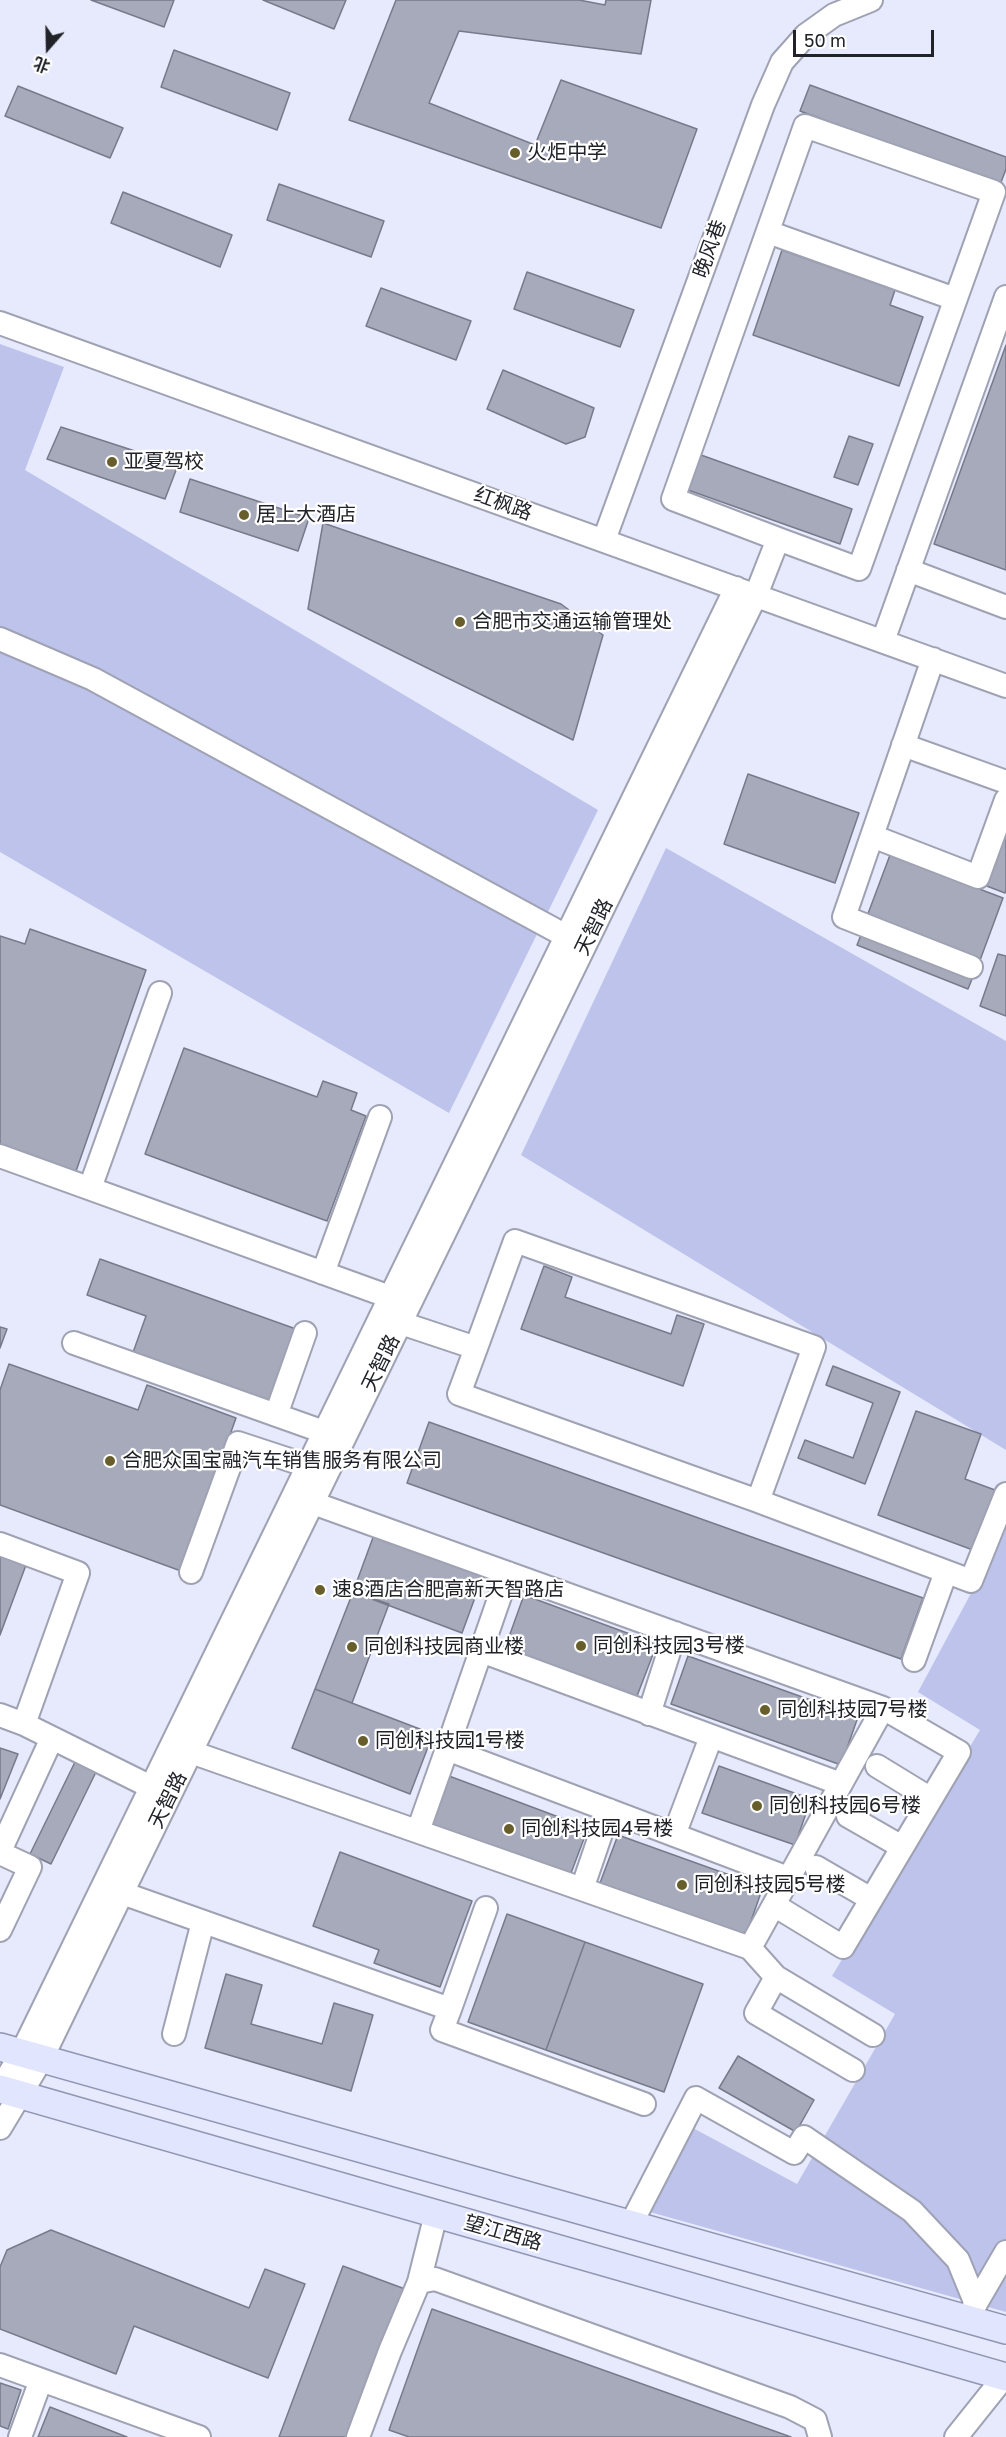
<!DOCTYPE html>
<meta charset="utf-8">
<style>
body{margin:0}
#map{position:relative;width:1006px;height:2437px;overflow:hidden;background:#e7eafc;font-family:"Golos Text","Noto Sans SC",sans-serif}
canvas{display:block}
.north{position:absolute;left:18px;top:18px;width:60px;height:60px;-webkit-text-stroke:4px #fff;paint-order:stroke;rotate:200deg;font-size:16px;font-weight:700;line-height:24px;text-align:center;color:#222329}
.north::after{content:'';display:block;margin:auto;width:21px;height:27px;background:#222329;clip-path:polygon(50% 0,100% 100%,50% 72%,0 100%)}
.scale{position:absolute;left:793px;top:30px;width:141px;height:27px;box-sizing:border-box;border:3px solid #222329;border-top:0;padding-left:8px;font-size:18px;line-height:21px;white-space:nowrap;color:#222329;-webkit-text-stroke:4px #fff;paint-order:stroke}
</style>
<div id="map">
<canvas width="1006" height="2437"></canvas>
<div class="north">北</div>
<div class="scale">50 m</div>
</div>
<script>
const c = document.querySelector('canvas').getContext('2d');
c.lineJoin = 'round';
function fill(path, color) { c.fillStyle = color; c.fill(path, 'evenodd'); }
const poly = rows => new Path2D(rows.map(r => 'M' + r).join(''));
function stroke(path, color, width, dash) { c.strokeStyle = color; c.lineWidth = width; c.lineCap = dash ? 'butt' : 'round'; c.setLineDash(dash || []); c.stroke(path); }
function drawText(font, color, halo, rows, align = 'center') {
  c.font = font + ' "Golos Text","Noto Sans SC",sans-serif'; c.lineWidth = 4.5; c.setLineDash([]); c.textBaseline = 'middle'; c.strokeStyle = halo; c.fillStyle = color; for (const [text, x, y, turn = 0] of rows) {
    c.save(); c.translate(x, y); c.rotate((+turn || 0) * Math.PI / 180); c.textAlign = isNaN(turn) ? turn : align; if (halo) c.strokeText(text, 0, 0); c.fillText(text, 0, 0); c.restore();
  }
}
const green = poly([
 [0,344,64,367,25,470,598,810,449,1113,0,852],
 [666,848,1006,1041,1006,1450,521,1155],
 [1006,1528,1006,2312,650,2212,693,2128,797,2184,895,2014,832,1976,980,1730,918,1692]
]);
const building = poly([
 [91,0,174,0,164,27,91,0],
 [263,0,346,0,334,29,263,0],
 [396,0,579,0,605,5,606,0,651,0,641,54,459,31,429,103,535,145,561,80,697,129,661,228,349,120,396,0],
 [174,50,290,93,277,130,161,87,174,50],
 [810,85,1006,157,1006,169,1000,185,800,111,810,85],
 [18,86,123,128,110,158,5,116,18,86],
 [279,184,384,221,371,257,267,220,279,184],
 [123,192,232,235,220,267,111,223,123,192],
 [782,250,895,290,890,305,923,317,899,386,753,335,782,250],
 [527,272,634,310,620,347,514,309,527,272],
 [381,288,471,321,456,360,366,326,381,288],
 [1006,345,1006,570,934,544,1006,345],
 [503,370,594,408,585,437,566,444,487,409,503,370],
 [61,427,178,465,165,499,47,459,61,427],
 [849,436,873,444,858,485,834,477,849,436],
 [701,455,852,509,840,544,688,490,701,455],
 [190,479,309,518,298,551,180,512,190,479],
 [323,523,561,604,603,635,573,740,308,609,323,523],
 [748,774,859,813,835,883,724,844,748,774],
 [1006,826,1006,890,1005,893,984,885,1006,826],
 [890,855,1003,898,979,963,866,919,890,855],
 [30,929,146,970,75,1174,0,1148,0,936,25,944,30,929],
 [863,930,974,974,968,989,857,945,863,930],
 [998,954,1006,956,1006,1016,980,1006,998,954],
 [184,1048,317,1097,323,1081,357,1093,351,1110,366,1116,327,1221,145,1154,184,1048],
 [100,1259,296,1329,267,1409,130,1361,146,1316,87,1295,100,1259],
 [544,1266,572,1277,565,1297,671,1334,677,1315,704,1324,683,1386,521,1329,544,1266],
 [0,1327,7,1329,0,1348,0,1327],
 [9,1364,138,1410,147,1385,236,1418,181,1571,0,1505,0,1390,9,1364],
 [833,1366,900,1392,865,1484,798,1458,805,1440,853,1458,873,1403,826,1385,833,1366],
 [916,1411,981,1434,965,1479,995,1490,973,1550,878,1515,916,1411],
 [429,1422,923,1598,901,1659,407,1483,429,1422],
 [375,1532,484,1573,462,1633,353,1592,375,1532],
 [0,1555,26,1565,0,1635,0,1555],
 [353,1592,389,1604,352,1703,315,1689,353,1592],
 [524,1595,657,1644,637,1696,505,1648,524,1595],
 [688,1656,858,1717,841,1765,671,1704,688,1656],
 [315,1689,433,1734,410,1794,292,1748,315,1689],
 [0,1748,18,1754,0,1799,0,1748],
 [76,1760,97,1770,51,1864,30,1854,76,1760],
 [719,1766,811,1799,795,1845,702,1813,719,1766],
 [449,1776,588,1828,568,1881,429,1830,449,1776],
 [618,1835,763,1887,746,1935,600,1883,618,1835],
 [340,1852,472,1901,440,1987,374,1963,379,1950,313,1926,340,1852],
 [507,1914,585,1942,546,2050,468,2022,507,1914],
 [585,1942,703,1984,664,2092,546,2050,585,1942],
 [226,1974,262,1985,251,2024,322,2044,334,2003,373,2015,351,2091,205,2048,226,1974],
 [738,2056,814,2100,796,2132,719,2088,738,2056],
 [51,2230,249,2308,265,2269,305,2284,268,2378,134,2326,116,2374,0,2329,0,2267,7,2250,51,2230],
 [343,2266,405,2289,350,2437,279,2437,343,2266],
 [432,2309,791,2437,409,2437,389,2430,432,2309],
 [0,2383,21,2390,8,2429,0,2426,0,2383],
 [50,2407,127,2437,38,2437,50,2407]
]);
const minor = poly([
 [768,232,955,299],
 [0,323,1006,686],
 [604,540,763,105,782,62,806,35,834,15,871,0],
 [908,570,1006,607],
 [0,639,93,679,566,936],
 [883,641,1006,297],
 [933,659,844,917,971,967],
 [903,745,1006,782],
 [872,836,978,877,1006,800],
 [0,1156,390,1297],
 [90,1188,160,993],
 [323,1273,380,1117],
 [401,1323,476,1348,515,1241,814,1347,758,1501,459,1394,476,1348],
 [74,1343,324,1432],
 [276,1415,305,1333],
 [758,1501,971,1581,1006,1494],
 [0,1544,78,1573,24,1724],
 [191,1572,238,1443,308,1466],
 [508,1573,447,1749,788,1878],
 [481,1651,841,1784],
 [914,1660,946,1572],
 [649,1714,675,1633],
 [0,1715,24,1724,151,1787],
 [191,1752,750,1948,883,1708,313,1503],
 [877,1766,931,1799],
 [848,1816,902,1847],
 [418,1831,447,1749],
 [674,1835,711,1737],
 [0,1851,52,1738],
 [0,1853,30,1867,0,1930],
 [816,1867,871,1899],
 [582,1889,609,1810],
 [122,1893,450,2009,442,2030,644,2104],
 [774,1905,843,1947,959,1752,883,1708],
 [750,1948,776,1977,756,2013,853,2070],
 [776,1977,873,2035],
 [450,2009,486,1908],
 [174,2034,203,1922],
 [0,2090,22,2052,736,588],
 [0,2128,42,2058,122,1893,756,595,778,539,859,569,994,192,805,126,673,499,778,539],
 [631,2224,696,2098,794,2153,804,2137,912,2211,958,2260,976,2304],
 [419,2282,436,2214],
 [971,2312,1006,2252],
 [0,2365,199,2437],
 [20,2437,41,2380],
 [358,2437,390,2351,419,2282,435,2279,790,2407,815,2420,820,2437],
 [956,2437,1004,2377]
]);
const major = poly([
 [0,2047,1006,2330],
 [0,2089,1006,2377]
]);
const markers = [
 [515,153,6,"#685e2b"],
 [112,462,6,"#685e2b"],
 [244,515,6,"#685e2b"],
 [460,622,6,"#685e2b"],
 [110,1461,6,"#685e2b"],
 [320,1590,6,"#685e2b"],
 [581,1646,6,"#685e2b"],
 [352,1647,6,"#685e2b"],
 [765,1710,6,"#685e2b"],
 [363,1741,6,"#685e2b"],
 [757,1806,6,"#685e2b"],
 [509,1829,6,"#685e2b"],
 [682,1885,6,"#685e2b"]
];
const poiNames = [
 ["火炬中学",527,153],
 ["亚夏驾校",124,462],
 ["居上大酒店",256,515],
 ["合肥市交通运输管理处",472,622],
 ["合肥众国宝融汽车销售服务有限公司",122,1461],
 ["速8酒店合肥高新天智路店",332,1590],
 ["同创科技园3号楼",593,1646],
 ["同创科技园商业楼",364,1647],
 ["同创科技园7号楼",777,1710],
 ["同创科技园1号楼",375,1741],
 ["同创科技园6号楼",769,1806],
 ["同创科技园4号楼",521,1829],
 ["同创科技园5号楼",694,1885]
];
const streetNames = [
 ["晚风巷",710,249,-70],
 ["红枫路",503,504,20],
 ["天智路",594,927,-64],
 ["天智路",381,1363,-64],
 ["天智路",168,1800,-64],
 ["望江西路",503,2233,16]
];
fill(green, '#bdc3eb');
fill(building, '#a7aabb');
stroke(building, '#777a8a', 1.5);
stroke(minor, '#9fa2b3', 26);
stroke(major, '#9195b2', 30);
stroke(minor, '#fff', 22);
stroke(major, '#e1e5fd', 27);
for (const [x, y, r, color] of markers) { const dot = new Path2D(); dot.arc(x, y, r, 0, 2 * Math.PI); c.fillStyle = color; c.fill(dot); stroke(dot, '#fff', 2); }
drawText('20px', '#222329', '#fff', poiNames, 'left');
drawText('20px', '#222329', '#fff', streetNames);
</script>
